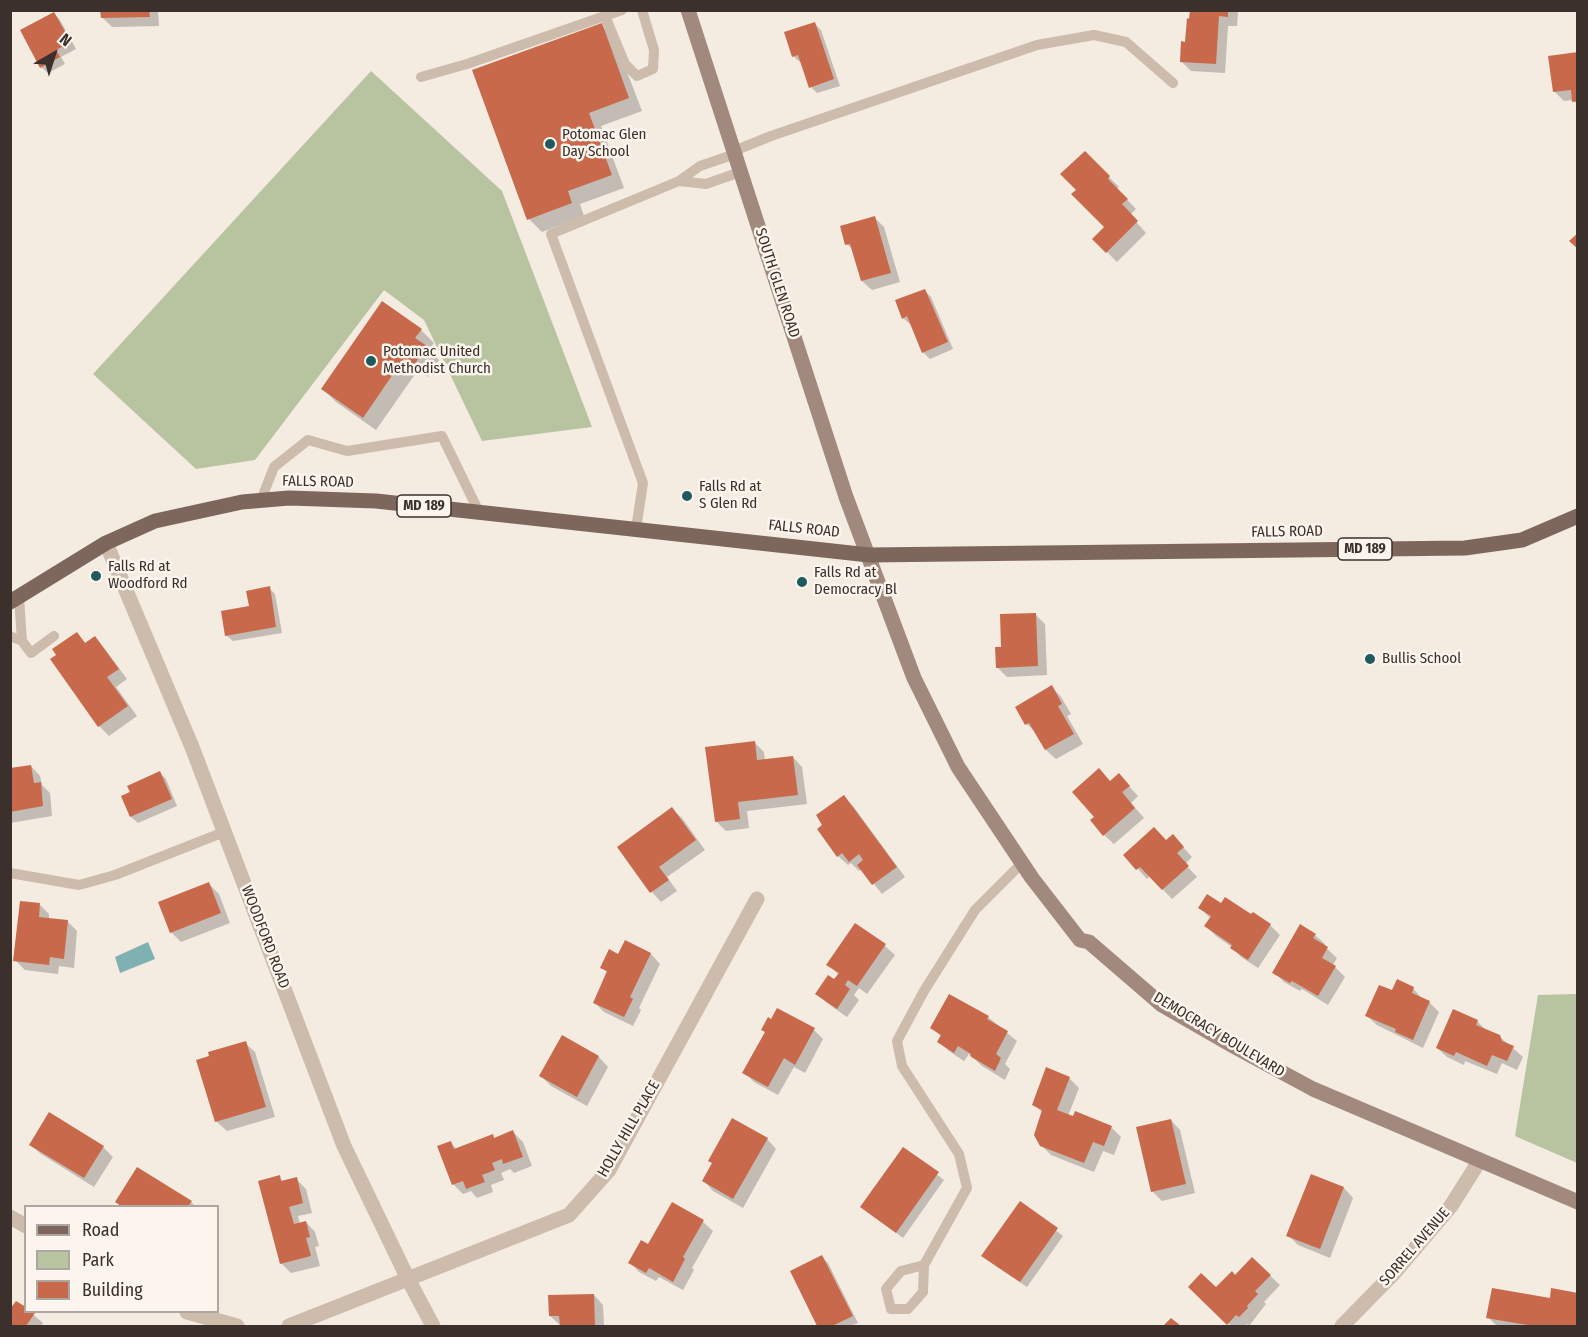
<!DOCTYPE html>
<style>
body{margin:0}
#map{position:relative;width:1588px;height:1337px;overflow:hidden;background:#f4ebe1;font-family:"Fira Sans Condensed",sans-serif}
canvas{display:block}
.frame{position:absolute;inset:0;border:12px solid #3b302b;pointer-events:none}
.legend{position:absolute;left:24px;top:1205px;width:195px;height:108px;box-sizing:border-box;background:#fbf5ee;border:2px solid #aea6a0;margin:0;padding:8px 10px;list-style:none;font-size:18px;color:#3b302b}
.legend li{display:flex;align-items:center;gap:12px;height:30px}
.legend b{width:30px;border:2px solid #aea6a0}
.north{position:absolute;left:24px;top:24px;width:60px;height:60px;-webkit-text-stroke:4px #fbf5ee;paint-order:stroke;rotate:39deg;font-size:16px;font-weight:700;line-height:24px;text-align:center;color:#3b302b}
.north::after{content:'';display:block;margin:auto;width:21px;height:27px;background:#3b302b;clip-path:polygon(50% 0,100% 100%,50% 72%,0 100%)}
</style>
<div id="map">
<canvas width="1588" height="1337"></canvas>
<div class="frame"></div>
<ul class="legend">
<li><b style="height:8px;background:#7d675c"></b>Road</li>
<li><b style="height:16px;background:#b8c4a0"></b>Park</li>
<li><b style="height:16px;background:#c8694b"></b>Building</li>
</ul>
<div class="north">N</div>
</div>
<script>
const c = document.querySelector('canvas').getContext('2d');
c.lineJoin = 'round';
function fill(path, color) { c.fillStyle = color; c.fill(path, 'evenodd'); }
const poly = rows => new Path2D(rows.map(r => 'M' + r).join(''));
function stroke(path, color, width, dash) { c.strokeStyle = color; c.lineWidth = width; c.lineCap = dash ? 'butt' : 'round'; c.setLineDash(dash || []); c.stroke(path); }
function drawText(font, color, halo, rows, align = 'center') {
  c.font = font + ' "Fira Sans Condensed",sans-serif'; c.lineWidth = 5; c.setLineDash([]); c.textBaseline = 'middle'; c.strokeStyle = halo; c.fillStyle = color; for (const [text, x, y, turn = 0] of rows) {
    c.save(); c.translate(x, y); c.rotate((+turn || 0) * Math.PI / 180); c.textAlign = isNaN(turn) ? turn : align; if (halo) c.strokeText(text, 0, 0); c.fillText(text, 0, 0); c.restore();
  }
}
const green = poly([
 [371,71,502,191,592,427,482,441,424,320,384,290,255,460,196,469,93,374],
 [1577,994,1578,994,1577,1163,1515,1136,1538,995]
]);
const water = poly([
 [148,942,155,959,120,973,115,957]
]);
const shadow = poly([
 [102,10,158,10,159,26,112,27,102,17],
 [1191,10,1236,10,1238,12,1237,26,1228,26,1225,73,1191,71,1181,61,1186,43],
 [54,13,60,20,76,49,61,57,65,64,48,73,41,67],
 [815,24,821,30,840,86,817,93,811,87,802,61,800,62,793,56],
 [601,25,614,38,642,111,601,126,624,188,580,204,584,216,542,232,529,219],
 [1578,54,1578,105,1573,100,1564,101,1554,91],
 [1085,153,1119,187,1117,189,1136,209,1130,215,1146,233,1117,262,1094,239,1106,227,1078,190],
 [874,217,884,227,900,282,872,290,862,281,854,251,847,244],
 [925,291,931,297,953,349,930,359,923,352,911,323,910,324,903,318],
 [421,330,434,343,429,350,439,360,428,377,418,370,376,430,336,402,323,389],
 [269,588,275,594,282,633,233,641,226,635],
 [1035,614,1045,624,1047,675,1007,677,997,667,1003,648],
 [77,634,86,644,95,638,104,648,127,679,116,687,137,716,109,736,99,726,52,660],
 [1052,687,1061,697,1071,714,1067,716,1083,744,1056,759,1046,750,1036,733,1027,724],
 [755,743,764,752,765,761,793,757,802,767,807,804,747,811,749,828,726,831,716,821],
 [31,766,40,776,42,785,50,793,52,816,10,823,10,770],
 [160,773,166,779,177,806,138,823,131,817,123,796],
 [1110,782,1128,785,1138,796,1131,803,1144,818,1114,844,1104,835,1096,817],
 [843,797,853,806,905,877,882,894,862,869,859,871,851,863,848,865,838,856,824,825],
 [672,809,682,818,705,850,667,877,677,891,661,902,652,892,619,847],
 [1173,836,1192,857,1185,864,1197,877,1172,899,1150,876,1147,879,1125,855,1166,842],
 [209,884,219,894,230,923,181,942,171,932],
 [40,905,49,914,49,920,68,922,77,931,74,968,59,966,58,974,25,970,15,960],
 [1222,905,1270,925,1280,935,1258,968,1241,957,1232,947,1216,936,1206,926,1211,919,1200,908],
 [855,925,885,946,895,955,867,994,859,988,854,995,859,1000,847,1017,827,1003,817,994,834,982,839,975,828,964],
 [1315,935,1325,944,1324,946,1337,958,1333,965,1345,977,1328,1005,1302,989,1300,991,1284,982,1274,972],
 [625,942,651,954,660,964,639,1008,641,1010,633,1026,604,1012,594,1002,608,973,602,967,619,956],
 [1413,988,1422,999,1429,1002,1439,1012,1423,1048,1377,1025,1367,1016,1393,992],
 [988,1017,1017,1041,1005,1064,1010,1069,1005,1080,982,1066,969,1054,964,1061,949,1051,939,1042,942,1037,932,1028],
 [1477,1021,1487,1031,1499,1036,1523,1057,1517,1070,1502,1063,1497,1074,1465,1061,1464,1065,1447,1057,1437,1048],
 [814,1030,823,1039,805,1073,794,1067,778,1095,754,1082,744,1072],
 [562,1037,599,1057,608,1067,587,1106,551,1086,541,1076],
 [245,1043,255,1052,275,1117,227,1131,217,1122,198,1061],
 [1047,1069,1070,1079,1079,1088,1068,1116,1111,1127,1121,1137,1114,1155,1103,1151,1094,1172,1051,1155,1041,1145,1043,1113,1034,1105],
 [1171,1120,1180,1130,1195,1193,1162,1201,1152,1191],
 [513,1132,523,1142,532,1166,514,1173,510,1169,501,1173,504,1180,491,1185,493,1192,477,1198,471,1191,463,1194,453,1184,450,1143,457,1149,492,1136,496,1139],
 [767,1139,776,1149,743,1208,713,1191,704,1181],
 [31,1145,103,1147,113,1157,94,1187,41,1154],
 [903,1149,944,1180,903,1238,862,1207],
 [1312,1176,1344,1188,1353,1198,1330,1258,1298,1245,1288,1235],
 [279,1177,284,1182,296,1179,306,1189,312,1213,298,1216,300,1224,306,1222,315,1232,319,1246,315,1247,320,1266,291,1273,282,1264],
 [117,1202,191,1202,195,1206,121,1206],
 [1020,1203,1063,1236,1027,1287,990,1262],
 [672,1204,703,1222,713,1231,692,1268,694,1270,683,1290,659,1277,656,1281,639,1272,630,1262,649,1246],
 [822,1257,828,1263,858,1323,850,1326,819,1326,792,1272],
 [1252,1259,1280,1285,1264,1302,1266,1304,1249,1326,1247,1324,1244,1326,1231,1326,1190,1287,1216,1289,1235,1277],
 [594,1295,603,1305,604,1326,561,1326,550,1316],
 [1578,1295,1578,1326,1497,1326,1488,1317],
 [10,1312,30,1312,43,1323,41,1326,10,1326]
]);
const building = poly([
 [100,10,149,10,150,17,101,18],
 [1190,10,1228,10,1228,17,1219,16,1216,64,1180,62,1181,41,1185,42,1187,18,1189,19],
 [54,12,71,42,56,50,60,57,40,68,20,30],
 [815,22,834,79,809,88,798,55,792,57,784,32],
 [602,23,629,98,589,113,612,175,568,191,572,203,527,220,472,70],
 [1578,52,1578,101,1572,102,1571,90,1553,92,1548,56],
 [1085,151,1110,176,1108,179,1128,199,1122,204,1138,221,1106,253,1092,239,1104,227,1071,194,1076,190,1060,174],
 [875,216,891,273,861,281,850,244,845,245,840,226],
 [1578,233,1578,249,1569,241],
 [925,289,948,342,922,353,907,316,902,319,895,300],
 [382,301,422,329,415,338,427,346,414,365,404,358,363,418,321,389],
 [270,586,276,627,225,636,221,611,249,606,246,591],
 [1036,613,1038,666,996,668,995,647,1001,647,1000,614],
 [77,632,85,643,95,636,119,669,107,677,128,706,98,727,50,659,56,655,52,649],
 [1052,685,1062,704,1058,706,1074,734,1045,750,1029,723,1025,725,1015,707],
 [755,741,757,760,793,756,798,795,738,802,740,819,715,822,705,747],
 [31,765,34,783,41,782,43,806,10,812,10,768],
 [1099,768,1110,781,1119,773,1130,786,1122,792,1135,808,1103,836,1090,820,1094,817,1072,792],
 [160,771,172,799,130,817,121,796,130,792,127,786],
 [844,795,897,867,872,885,857,865,863,860,859,854,849,862,842,853,837,857,817,829,822,825,816,815],
 [672,807,696,840,659,867,669,880,650,893,617,847],
 [1154,827,1166,840,1173,834,1184,847,1177,853,1189,866,1162,890,1140,867,1136,870,1123,855],
 [209,882,221,913,170,933,158,902],
 [1207,894,1221,903,1225,897,1251,914,1253,912,1271,924,1248,960,1230,948,1232,945,1204,926,1211,916,1198,908],
 [20,901,40,903,39,917,68,920,64,959,50,957,49,965,13,961],
 [855,923,886,944,857,986,848,980,845,985,850,989,837,1009,815,994,828,975,834,979,839,973,826,965],
 [1300,924,1316,934,1313,938,1328,947,1322,958,1336,966,1318,996,1292,981,1290,983,1272,973],
 [625,940,651,953,630,997,633,999,624,1017,593,1003,607,971,600,968,609,949,618,954],
 [1397,979,1414,987,1412,993,1430,1001,1413,1040,1395,1032,1396,1029,1365,1016,1379,985,1392,990],
 [949,994,989,1016,987,1019,1008,1031,996,1054,1001,1058,995,1071,970,1056,971,1054,958,1046,954,1053,937,1042,941,1035,930,1028],
 [777,1008,815,1028,795,1065,784,1058,768,1087,742,1073,765,1032,761,1030,768,1017,771,1019],
 [1453,1009,1478,1020,1476,1025,1500,1035,1502,1041,1514,1046,1507,1061,1492,1055,1487,1066,1456,1052,1454,1056,1436,1048],
 [562,1035,599,1056,577,1097,539,1076],
 [246,1041,266,1107,215,1122,196,1060,209,1056,208,1052],
 [1046,1067,1070,1077,1057,1110,1073,1116,1075,1111,1112,1126,1104,1146,1093,1142,1084,1163,1040,1146,1034,1135,1042,1110,1032,1105],
 [49,1112,104,1146,84,1178,29,1145],
 [732,1118,768,1138,733,1199,702,1181,712,1163,708,1161],
 [1171,1119,1186,1184,1151,1192,1136,1127],
 [513,1130,523,1157,503,1164,502,1159,492,1163,495,1170,482,1175,485,1182,466,1189,463,1181,452,1185,437,1146,451,1141,454,1149,493,1134,494,1138],
 [903,1147,939,1172,896,1233,860,1207],
 [137,1167,192,1201,188,1206,121,1206,115,1202],
 [1311,1174,1344,1187,1320,1249,1286,1236],
 [280,1175,281,1181,297,1177,303,1203,289,1207,294,1224,306,1221,310,1237,306,1238,311,1256,280,1264,258,1181],
 [1020,1201,1058,1228,1020,1282,981,1256],
 [672,1202,704,1220,683,1257,685,1259,673,1282,649,1268,646,1273,628,1263,641,1240,648,1244],
 [822,1255,853,1316,832,1326,817,1326,790,1271],
 [1252,1257,1271,1275,1255,1291,1258,1294,1247,1306,1248,1308,1239,1317,1236,1315,1227,1325,1188,1287,1201,1273,1216,1287,1232,1271,1235,1275],
 [1492,1288,1550,1298,1551,1288,1578,1293,1576,1326,1533,1326,1486,1318],
 [594,1294,595,1326,560,1326,559,1316,549,1316,548,1295],
 [16,1301,26,1307,26,1312,35,1313,26,1326,10,1326,10,1309],
 [1171,1318,1181,1326,1163,1326]
]);
const service = poly([
 [605,16,625,64,637,76,653,69,654,50,642,10],
 [421,77,467,64,622,10],
 [734,151,771,136,1037,45,1094,35,1126,42,1173,83],
 [679,181,706,184,740,172],
 [261,500,274,467,308,440,347,451,442,436,479,512],
 [636,529,643,483,551,234,679,181,700,166,735,154],
 [19,597,22,641],
 [10,636,22,641,31,653,54,636],
 [10,873,79,885,115,875,224,832],
 [924,1265,923,1292,908,1309,891,1309,886,1289,901,1271,924,1265,967,1188,959,1154,902,1066,897,1041,924,991,975,910,1022,863]
]);
const minor = poly([
 [106,543,192,747,344,1146,408,1279,433,1326],
 [10,1217,26,1226],
 [187,1312,237,1326],
 [289,1326,569,1215,609,1170,757,899],
 [1342,1326,1395,1272,1451,1206,1480,1160]
]);
const secondary = poly([
 [688,10,846,497,914,678,958,767,1032,878,1080,940,1089,942,1162,1005,1235,1047,1313,1089,1578,1202]
]);
const primary = poly([
 [10,602,106,543,155,521,242,502,289,498,376,501,869,555,1465,548,1522,540,1578,516]
]);
const markers = [
 [550,144,6,"#1f5a5e"],
 [371,361,6,"#1f5a5e"],
 [687,496,6,"#1f5a5e"],
 [96,576,6,"#1f5a5e"],
 [802,582,6,"#1f5a5e"],
 [1370,659,6,"#1f5a5e"]
];
const shields = [
 [424,506,54],
 [1365,549,54]
];
const shieldNames = [
 ["MD 189",424,506],
 ["MD 189",1365,549]
];
const poiNames = [
 ["Potomac Glen",562,135],
 ["Day School",562,152],
 ["Potomac United",383,352],
 ["Methodist Church",383,369],
 ["Falls Rd at",699,487],
 ["S Glen Rd",699,504],
 ["Falls Rd at",108,567],
 ["Woodford Rd",108,584],
 ["Falls Rd at",814,573],
 ["Democracy Bl",814,590],
 ["Bullis School",1382,659]
];
const streetNames = [
 ["SOUTH GLEN ROAD",777,283,72],
 ["FALLS ROAD",318,482,1],
 ["FALLS ROAD",804,529,6],
 ["FALLS ROAD",1287,532,-1],
 ["WOODFORD ROAD",265,937,69],
 ["DEMOCRACY BOULEVARD",1219,1035,31],
 ["HOLLY HILL PLACE",629,1129,-60],
 ["SORREL AVENUE",1415,1247,-49]
];
fill(green, '#b8c4a0');
fill(water, '#7fb0b2');
fill(shadow, '#0003');
fill(building, '#c8694b');
stroke(service, '#cdbbac', 10);
stroke(minor, '#cdbbac', 15);
stroke(secondary, '#a18a7d', 15);
stroke(primary, '#7d675c', 15);
for (const [x, y, r, color] of markers) { const dot = new Path2D(); dot.arc(x, y, r, 0, 2 * Math.PI); c.fillStyle = color; c.fill(dot); stroke(dot, '#fbf5ee', 2); }
for (const [x, y, w] of shields) { const box = new Path2D(); box.roundRect(x - w / 2, y - 11, w, 22, 4.5); c.fillStyle = '#fbf5ee'; c.fill(box); stroke(box, '#3b302b', 1.5); }
drawText('bold 14px', '#3b302b', null, shieldNames);
drawText('15px', '#3b302b', '#fbf5ee', poiNames, 'left');
drawText('15px', '#3b302b', '#fbf5ee', streetNames);
</script>
